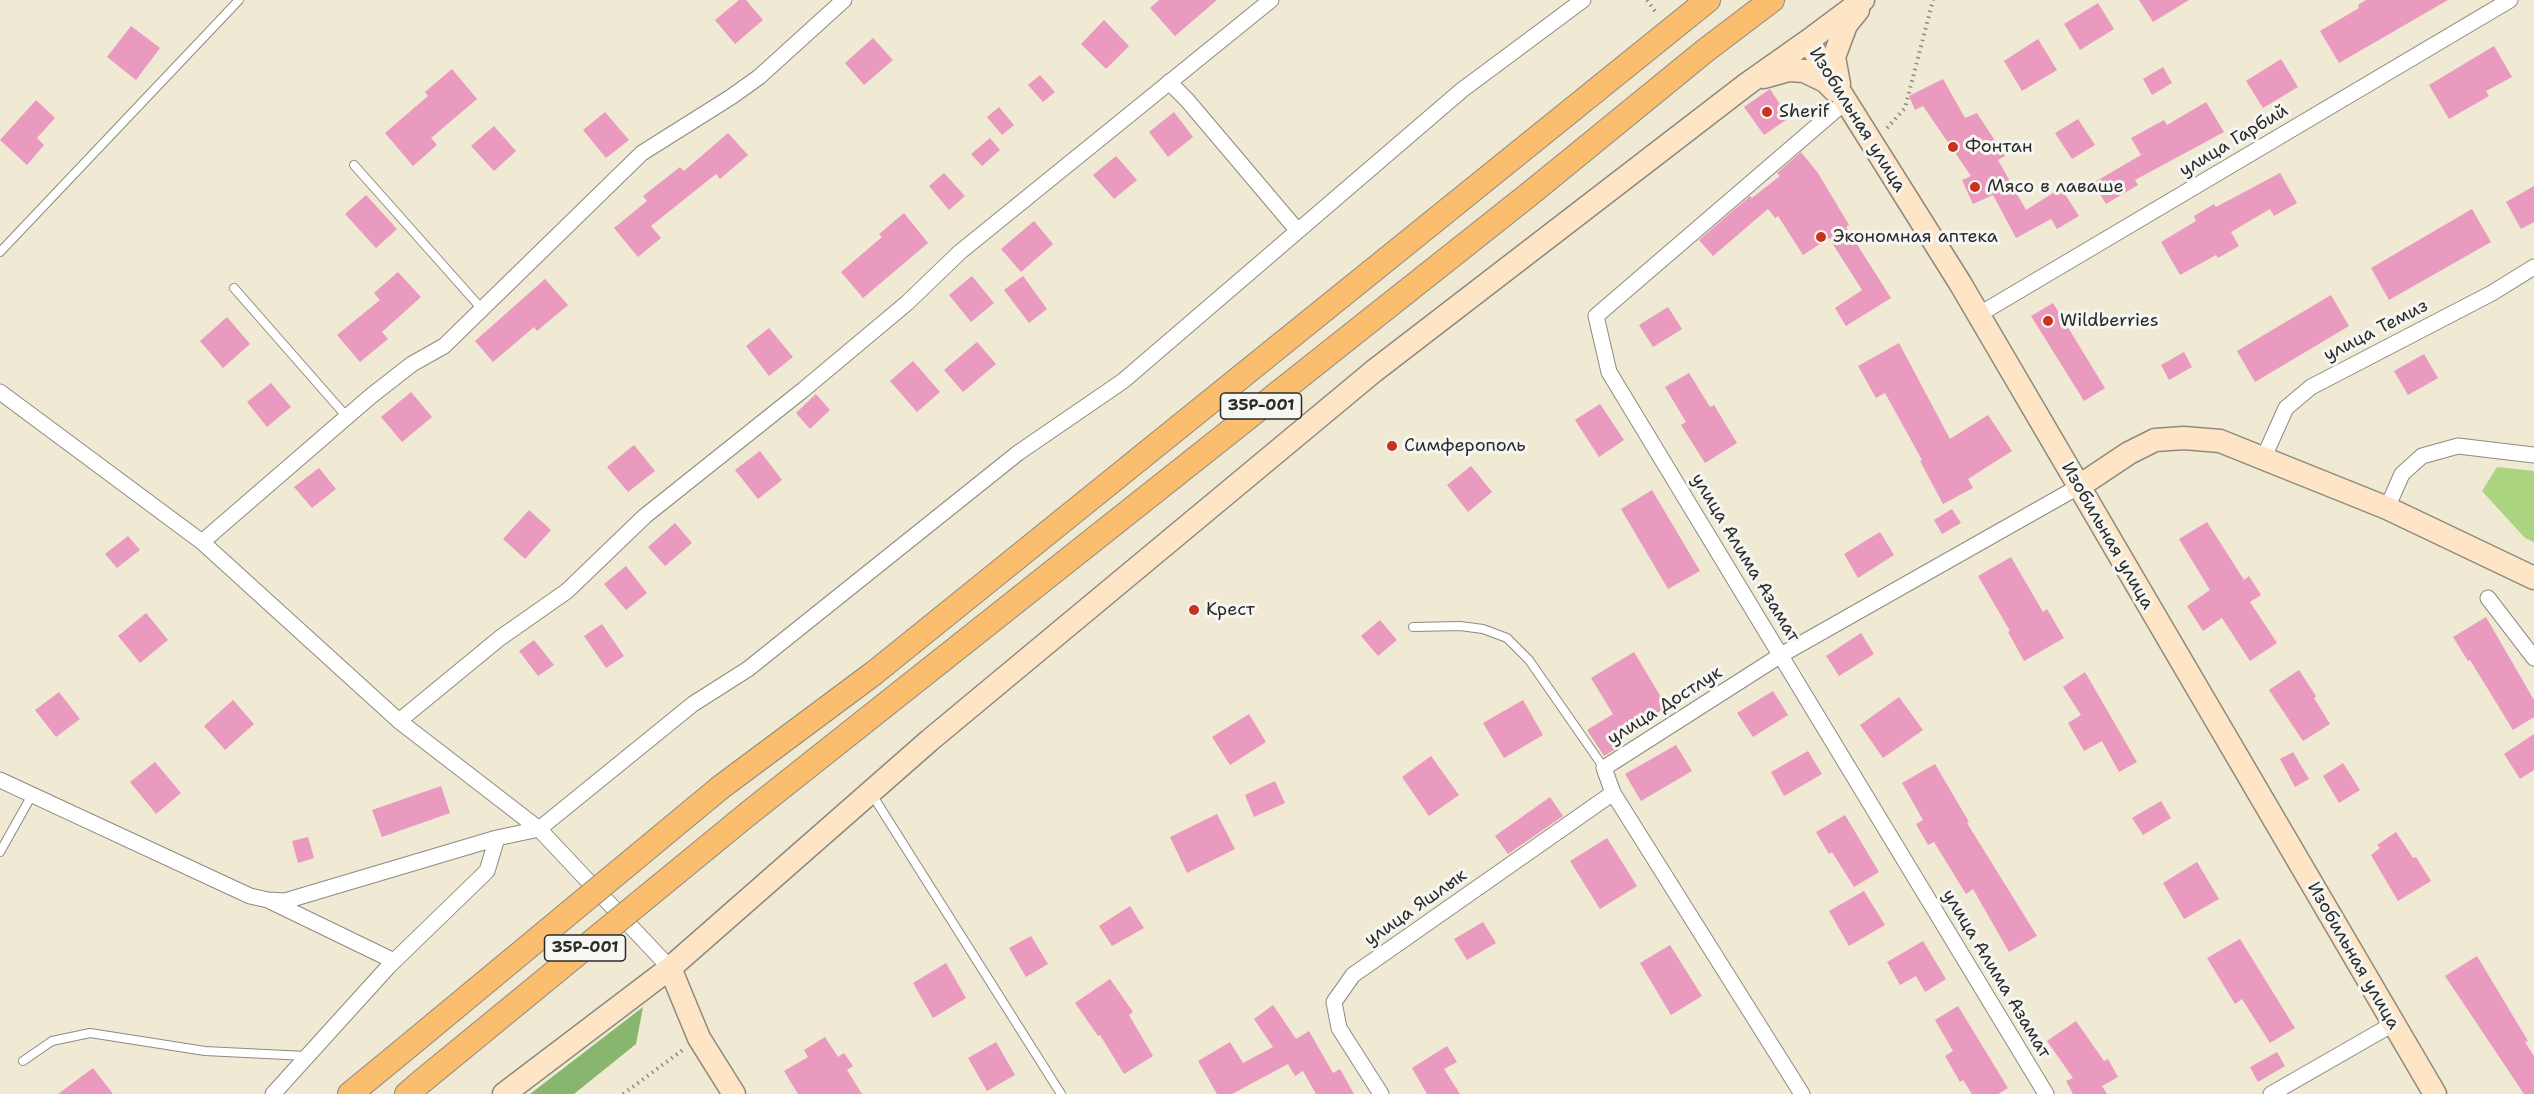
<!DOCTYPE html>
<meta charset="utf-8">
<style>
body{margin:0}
canvas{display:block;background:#f0e9d4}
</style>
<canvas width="2534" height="1094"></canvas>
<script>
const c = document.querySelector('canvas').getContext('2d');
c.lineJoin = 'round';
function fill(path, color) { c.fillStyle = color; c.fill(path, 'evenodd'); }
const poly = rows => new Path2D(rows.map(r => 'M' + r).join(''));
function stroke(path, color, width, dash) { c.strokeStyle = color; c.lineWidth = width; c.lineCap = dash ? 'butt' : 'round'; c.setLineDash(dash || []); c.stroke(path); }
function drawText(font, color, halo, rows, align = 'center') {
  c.font = font + ' "Shantell Sans",sans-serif'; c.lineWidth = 6; c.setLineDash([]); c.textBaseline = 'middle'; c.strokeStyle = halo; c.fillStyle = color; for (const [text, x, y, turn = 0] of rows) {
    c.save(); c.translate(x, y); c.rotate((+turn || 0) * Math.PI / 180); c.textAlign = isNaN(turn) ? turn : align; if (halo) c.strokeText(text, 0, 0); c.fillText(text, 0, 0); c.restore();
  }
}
const green = poly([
 [2497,467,2534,471,2534,542,2525,538,2482,491]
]);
const forest = poly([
 [643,1007,636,1044,574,1094,530,1094]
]);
const building = poly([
 [739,0,746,0,763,20,735,44,715,20],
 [1159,0,1217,0,1175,36,1150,8],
 [2139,0,2189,0,2153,22],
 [2366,0,2448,0,2339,63,2320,31,2359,8,2358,5],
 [2098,3,2114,29,2080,50,2064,24],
 [1104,20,1129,46,1106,69,1081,44],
 [131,26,160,48,136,80,107,57],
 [873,38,893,60,864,85,845,63],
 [2038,39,2057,70,2022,91,2004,61],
 [2494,46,2512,77,2486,91,2489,96,2449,119,2429,85],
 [2281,59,2298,87,2263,108,2246,81],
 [2163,67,2172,83,2152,95,2143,79],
 [452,69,477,99,431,138,437,145,413,166,385,133,428,96,425,92],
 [1040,75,1055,92,1043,102,1028,85],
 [1943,79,1965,118,1977,113,2005,156,1998,160,2026,210,2061,188,2079,216,2057,229,2051,219,2016,238,1993,195,1973,204,1962,180,1971,176,1923,106,1915,110,1909,96],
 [1770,89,1789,118,1764,135,1744,107],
 [36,100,55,118,37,138,44,145,27,165,0,140],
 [2206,102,2224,132,2135,180,2138,185,2106,204,2093,183,2141,155,2131,138,2164,120,2167,125],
 [999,107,1014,125,1002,135,987,117],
 [605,112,629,140,606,158,583,130],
 [1174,112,1193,137,1168,157,1149,132],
 [2078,119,2095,145,2072,159,2055,133],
 [494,126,516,151,494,171,471,146],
 [728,133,748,155,720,179,716,174,651,226,661,238,638,257,614,228,647,201,643,196,680,167,684,171],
 [990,138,1000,150,982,166,971,154],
 [1801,152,1818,173,1849,225,1846,227,1891,298,1846,326,1835,308,1862,290,1829,238,1803,255,1778,216,1775,218,1768,209,1713,256,1699,240,1750,196,1752,198,1780,176,1777,173],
 [1116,156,1137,180,1114,199,1093,175],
 [944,173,965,196,949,210,929,186],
 [2280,173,2297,203,2274,216,2270,209,2231,232,2239,246,2218,258,2216,255,2180,275,2161,242,2196,221,2194,216,2214,204,2216,207],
 [2534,186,2534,222,2521,229,2506,202],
 [366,195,397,229,376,248,345,214],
 [2472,209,2491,242,2389,300,2371,268],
 [904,213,928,243,863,298,841,272,882,237,879,234],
 [1034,221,1053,244,1021,272,1001,249],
 [398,272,421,297,382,332,388,339,360,362,337,335,380,300,374,293],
 [972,276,994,303,971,322,949,295],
 [1023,276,1047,309,1029,323,1004,290],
 [545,279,568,305,537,331,534,327,493,362,475,341],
 [2331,295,2349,326,2255,382,2237,351],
 [2053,303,2105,388,2084,401,2031,316],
 [1668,307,1682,329,1653,347,1639,325],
 [227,317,250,344,223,368,200,341],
 [769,328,793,357,769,376,746,346],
 [977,342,996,364,963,392,944,370],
 [1899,343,1950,439,1988,415,2012,451,1968,479,1973,488,1943,504,1920,461,1922,460,1885,393,1876,398,1858,366],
 [2184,352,2192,367,2169,380,2161,365],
 [2424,354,2438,378,2408,395,2394,371],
 [913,361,940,392,917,412,890,381],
 [1689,373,1710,407,1714,405,1737,443,1705,463,1681,425,1686,422,1665,387],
 [271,383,291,407,267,427,247,402],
 [411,392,432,417,402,442,381,417],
 [816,394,830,410,810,429,796,413],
 [1600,404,1624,440,1599,457,1575,420],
 [634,445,655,471,628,492,607,467],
 [760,451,782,480,758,499,735,470],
 [1471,466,1492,492,1468,512,1447,485],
 [319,468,336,489,312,508,294,487],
 [1652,490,1700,571,1668,589,1621,509],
 [1952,509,1961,523,1942,534,1934,520],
 [529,510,551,530,525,559,503,539],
 [2207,522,2244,580,2249,576,2261,595,2250,602,2277,643,2250,661,2222,618,2203,631,2187,606,2210,590,2179,539],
 [675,523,692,543,665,566,648,547],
 [1880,532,1894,555,1858,578,1844,554],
 [128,536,140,550,117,568,105,554],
 [2011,557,2043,612,2047,609,2064,638,2024,661,2008,632,2010,631,1978,576],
 [626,566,647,593,626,610,604,584],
 [146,613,168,640,140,663,118,636],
 [2486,617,2534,700,2534,717,2513,730,2470,660,2468,661,2453,637],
 [1380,620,1397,640,1378,656,1361,636],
 [602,624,624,656,606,668,584,636],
 [1861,633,1874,654,1839,676,1826,656],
 [534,640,554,665,538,676,519,651],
 [1634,652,1667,707,1614,739,1619,747,1604,756,1587,730,1613,714,1591,678],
 [2299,670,2316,696,2314,698,2330,724,2303,741,2269,690],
 [2085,672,2137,762,2119,772,2102,741,2084,751,2068,723,2081,715,2063,687],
 [1773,691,1788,715,1753,737,1737,713],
 [59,692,80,719,56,737,35,710],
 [1899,697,1923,730,1883,758,1860,725],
 [233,700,254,724,225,750,204,726],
 [1523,700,1543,735,1504,758,1483,723],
 [1249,714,1266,742,1230,765,1212,737],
 [2534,734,2534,770,2520,779,2504,754],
 [1676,745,1692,771,1641,801,1625,774],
 [1808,751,1822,774,1784,796,1771,772],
 [2293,752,2309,779,2295,787,2280,759],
 [1431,756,1459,795,1429,816,1402,777],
 [155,762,181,793,156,814,130,782],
 [2343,763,2360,790,2339,803,2323,776],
 [1935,764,1969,822,1967,823,2037,936,2009,952,1973,889,1966,894,1934,842,1928,845,1916,824,1923,820,1902,783],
 [1275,781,1285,803,1254,817,1245,795],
 [441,786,450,813,382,837,372,810],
 [1550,797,1563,816,1508,854,1495,836],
 [2161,801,2171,818,2143,835,2132,818],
 [1217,814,1235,849,1187,873,1170,837],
 [1845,815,1879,872,1854,887,1832,852,1829,854,1816,832],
 [2396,832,2413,858,2416,857,2431,881,2398,901,2371,855,2380,848,2377,845],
 [308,837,314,858,298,863,292,841],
 [1607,838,1637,886,1600,909,1570,861],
 [2197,862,2219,899,2184,919,2163,883],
 [1864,891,1885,925,1849,946,1829,911],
 [1130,906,1144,928,1112,946,1099,926],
 [1483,922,1496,943,1467,960,1454,939],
 [1031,936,1048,964,1026,977,1009,948],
 [2240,939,2295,1028,2270,1043,2242,999,2235,1004,2207,958],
 [1923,941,1946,979,1925,992,1916,976,1900,985,1887,962],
 [1670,945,1702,996,1671,1015,1640,963],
 [2477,956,2528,1041,2525,1042,2534,1056,2534,1094,2524,1094,2445,976],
 [946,963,966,998,933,1018,913,983],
 [1110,979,1133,1012,1129,1015,1153,1056,1124,1074,1100,1035,1098,1036,1075,1003],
 [1273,1005,1296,1039,1309,1031,1333,1073,1340,1069,1354,1094,1316,1094,1303,1071,1295,1076,1288,1064,1232,1094,1217,1094,1198,1061,1230,1042,1243,1063,1273,1047,1254,1019],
 [1958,1006,2008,1088,1998,1094,1972,1094,1963,1080,1960,1082,1945,1056,1953,1051,1935,1020],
 [2076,1021,2104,1061,2108,1059,2118,1077,2102,1086,2107,1094,2073,1094,2066,1081,2073,1078,2047,1041],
 [825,1037,838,1057,844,1053,853,1066,847,1070,862,1094,798,1094,784,1071,808,1057,804,1050],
 [996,1042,1015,1075,987,1091,968,1058],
 [1447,1046,1457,1062,1444,1069,1460,1094,1427,1094,1412,1068],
 [2277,1052,2285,1066,2258,1082,2250,1067],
 [93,1068,113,1094,58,1094]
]);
const path = poly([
 [1647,0,1657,14],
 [1887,128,1905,108,1933,0],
 [623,1094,684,1049]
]);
const lane = poly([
 [354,165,481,308],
 [0,252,239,0],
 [234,288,347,417],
 [1413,627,1460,626,1483,629,1507,638,1529,660,1604,768],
 [871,793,1061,1094],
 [0,852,32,795],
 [23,1061,52,1041,90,1033,205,1051,306,1056]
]);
const street = poly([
 [1169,82,1187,100,1297,230],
 [1845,102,1596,316,1609,372,2046,1094],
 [1978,315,2510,0],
 [0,392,202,542,399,721,539,829,693,704,748,669,1018,453,1123,381,1462,90,1583,0],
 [2264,457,2286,408,2311,387,2492,293,2534,267],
 [2387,508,2402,474,2422,456,2458,446,2534,455],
 [202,542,371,396,412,364,444,346,642,153,731,97,759,77,844,0],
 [2488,598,2534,658],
 [399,721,500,638,567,591,645,516,803,390,907,303,960,252,1271,0],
 [0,780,250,896,268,900,285,901,497,838,539,829,670,968],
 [270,901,394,961],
 [273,1094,389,966,487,871,497,838],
 [1381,1094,1339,1028,1334,1002,1353,975,1613,793],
 [1802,1094,1613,793,1604,768,1781,655,2078,487],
 [2271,1094,2393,1024]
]);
const secondary = poly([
 [1863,0,1808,41,1960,283,2435,1094],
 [1764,77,1789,70,1804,71,1825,81,1834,90],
 [1839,84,1834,57,1846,25,1858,10],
 [2078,487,2129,453,2155,440,2184,438,2220,441,2387,508,2534,578],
 [670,968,699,1038,734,1094],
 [504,1094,670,968,930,740,1374,371,1747,84,1808,41]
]);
const primary = poly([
 [721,787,874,673,1708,0],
 [749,813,1532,192,1706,50,1772,0],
 [350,1094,394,1058],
 [407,1094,421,1082]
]);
const primaryBridge = poly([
 [394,1058,721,787],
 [421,1082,749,813]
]);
const markers = [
 [1767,112,6,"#c8321e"],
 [1953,147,6,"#c8321e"],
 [1975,187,6,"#c8321e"],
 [1821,237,6,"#c8321e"],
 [2048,321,6,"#c8321e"],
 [1392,446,6,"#c8321e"],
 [1194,610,6,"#c8321e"]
];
const shields = [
 [1261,406,81],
 [585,948,81]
];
const shieldNames = [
 ["35Р-001",1261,406],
 ["35Р-001",585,948]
];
const poiNames = [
 ["Sherif",1779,112],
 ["Фонтан",1965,147],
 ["Мясо в лаваше",1987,187],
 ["Экономная аптека",1833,237],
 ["Wildberries",2060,321],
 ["Симферополь",1404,446],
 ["Крест",1206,610]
];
const streetNames = [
 ["Изобильная улица",1857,120,58],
 ["улица Гарбий",2234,141,-31],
 ["улица Темиз",2376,331,-27],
 ["Изобильная улица",2107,536,60],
 ["улица Алима Азамат",1745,558,59],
 ["улица Достлук",1665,706,-32],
 ["улица Яшлык",1416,908,-35],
 ["Изобильная улица",2353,956,60],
 ["улица Алима Азамат",1996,974,59]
];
fill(green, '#abd480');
fill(forest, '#88b66e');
fill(building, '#e99abe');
stroke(lane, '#8e8a80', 10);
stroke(street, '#8e8a80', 17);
stroke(secondary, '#8e8a80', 25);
stroke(primary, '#8e8a80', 26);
stroke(path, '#8e8a80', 4, [1.5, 4.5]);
stroke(lane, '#fff', 8);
stroke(street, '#fff', 15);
stroke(secondary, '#fde5c5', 22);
stroke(primary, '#fbbd6e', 24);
stroke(primaryBridge, '#8e8a80', 26, []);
stroke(primaryBridge, '#fbbd6e', 24);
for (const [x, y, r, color] of markers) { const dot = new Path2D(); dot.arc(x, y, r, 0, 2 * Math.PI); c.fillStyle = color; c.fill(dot); stroke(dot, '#f6f6f2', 2); }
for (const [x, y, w] of shields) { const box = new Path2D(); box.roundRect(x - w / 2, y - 13, w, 26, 4.5); c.fillStyle = '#f6f6f2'; c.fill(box); stroke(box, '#2b2b2b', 1.5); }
drawText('bold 16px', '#2b2b2b', null, shieldNames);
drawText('18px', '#2b2b2b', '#f6f6f2', poiNames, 'left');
drawText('18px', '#2b2b2b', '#f6f6f2', streetNames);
</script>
